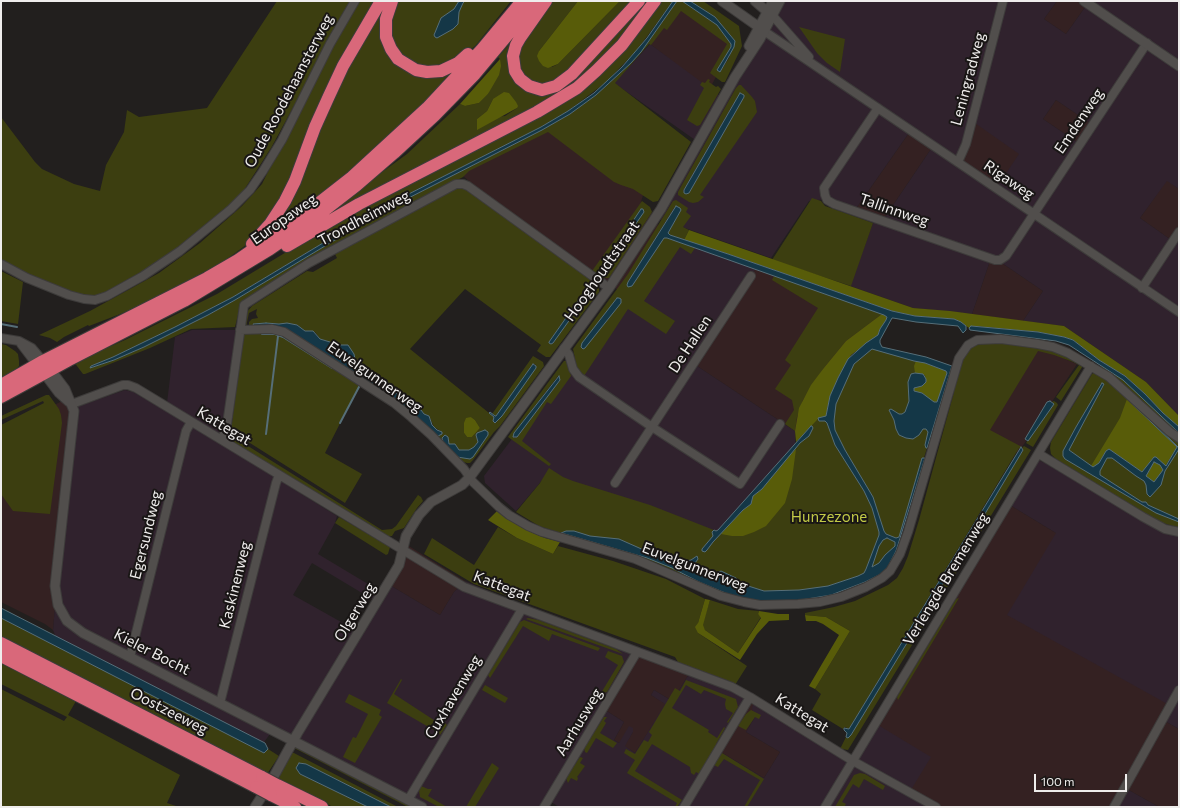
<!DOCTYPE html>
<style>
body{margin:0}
#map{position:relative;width:1180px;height:808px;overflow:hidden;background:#221f1e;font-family:Commissioner,sans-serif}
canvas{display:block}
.frame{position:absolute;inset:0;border:2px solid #efedec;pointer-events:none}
.scale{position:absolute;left:1034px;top:774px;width:93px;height:18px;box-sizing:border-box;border:2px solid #efedec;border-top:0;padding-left:5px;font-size:12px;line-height:14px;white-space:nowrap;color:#efedec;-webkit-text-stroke:3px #191615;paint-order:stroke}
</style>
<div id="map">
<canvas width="1180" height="808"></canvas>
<div class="frame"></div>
<div class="scale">100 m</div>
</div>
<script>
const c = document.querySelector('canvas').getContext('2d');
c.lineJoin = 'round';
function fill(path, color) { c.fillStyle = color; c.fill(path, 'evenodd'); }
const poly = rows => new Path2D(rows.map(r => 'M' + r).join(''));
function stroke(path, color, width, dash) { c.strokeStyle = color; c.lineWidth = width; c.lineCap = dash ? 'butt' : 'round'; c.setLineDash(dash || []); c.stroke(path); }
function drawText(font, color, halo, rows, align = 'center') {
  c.font = font + ' Commissioner,sans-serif'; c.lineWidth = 4; c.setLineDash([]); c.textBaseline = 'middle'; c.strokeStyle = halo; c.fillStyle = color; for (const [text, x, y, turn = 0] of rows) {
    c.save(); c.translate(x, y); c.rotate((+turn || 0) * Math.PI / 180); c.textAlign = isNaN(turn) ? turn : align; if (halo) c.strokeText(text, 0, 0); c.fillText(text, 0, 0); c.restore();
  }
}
const commercial = poly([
 [675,1,686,1,732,47,709,90,650,44],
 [1057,1,1085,1,1088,3,1066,34,1044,19],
 [1056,100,1093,125,1080,144,1043,119],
 [972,120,1020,154,996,188,958,162],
 [553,127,644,192,641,202,656,218,660,234,622,293,471,183,460,173],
 [911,130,933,146,883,220,855,210],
 [1167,180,1179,189,1179,234,1174,242,1140,218],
 [991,258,999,261,1043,291,1023,321,972,314],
 [756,268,882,313,795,431,694,364],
 [1034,348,1049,352,1077,364,1018,453,981,435],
 [68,398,73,417,53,630,45,624,1,602,1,432],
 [1005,502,1056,533,1171,706,1163,720,1179,729,1179,807,1159,807,1125,788,1114,807,935,807,909,793,873,722],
 [404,543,465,581,454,592,440,615,388,584],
 [633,651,689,674,676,695,669,699,654,690,651,695,666,704,635,753,624,746,633,732,619,743,614,740,624,722,602,708],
 [747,698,754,701,755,717,746,732,780,752,764,778,719,751]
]);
const industrial = poly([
 [776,1,1057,1,1044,19,1066,34,1088,3,1085,1,1179,1,1179,189,1167,181,1140,218,1174,242,1179,234,1179,416,1146,382,1064,326,1023,321,1043,291,999,261,991,258,972,314,913,308,850,286,875,217,883,220,933,146,911,130,855,210,826,199,809,201,771,258,656,218,698,142,614,83,650,44,723,98],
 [1056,100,1093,125,1080,144,1043,119],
 [972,121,1019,154,996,188,958,162],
 [660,234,756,268,694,364,795,431,795,448,719,533,573,483,550,471,516,511,485,483,484,476,622,293],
 [192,330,241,330,226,447,337,516,335,523,318,554,383,593,388,584,440,615,454,592,465,581,633,651,602,708,624,722,614,740,619,743,629,726,633,728,633,732,625,746,635,753,665,704,651,695,654,690,669,699,672,693,676,695,689,674,747,698,719,751,764,778,780,752,746,732,755,717,752,708,754,701,848,760,873,722,931,757,909,793,935,807,559,807,548,800,544,807,417,807,275,727,262,745,58,642,53,630,71,409,125,390,133,392,166,411,175,337],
 [312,563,377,602,359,632,293,595],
 [1031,457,1045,463,1154,528,1179,537,1179,729,1163,720,1171,706,1007,615,1056,533,1005,502],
 [1125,788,1159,807,1114,807]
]);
const green = poly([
 [277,1,352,1,339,23,271,148,244,190,234,201,192,240,135,277,98,296,90,297,63,289,33,278,1,260,1,117,35,162,42,169,74,184,100,191,106,165,124,132,127,110,139,117,207,108],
 [357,1,378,1,292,183,256,235,246,245,223,262,141,306,89,326,88,325,64,337,57,342,50,338,39,335,90,311,159,273,200,243,242,206,262,184,284,139],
 [395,1,459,1,454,9,457,24,459,12,463,3,465,1,511,1,476,45,460,59,443,66,419,67,396,52,388,24],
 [549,1,578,1,539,51,552,67,558,64,620,1,635,1,560,81,535,85,517,68,521,41],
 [642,1,652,1,630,32,579,83,318,224,378,175,407,154,460,104,465,106,479,103,488,94,500,59,498,57,514,39,510,67,546,93],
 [493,99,517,108,505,116,477,119,487,111],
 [659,1,673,1,637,50,605,83,568,111,541,127,383,207,233,297,175,327,113,357,91,366,90,368,114,360,144,347,208,315,235,300,385,210,542,130,570,114,596,95,631,63,641,52,677,1,682,1,717,25,731,44,731,47,717,70,720,72,729,58,735,41,715,17,690,1,703,1,739,26,742,46,725,82,722,82,710,73,727,44,681,11,667,30,664,28,651,45,649,44,615,83,691,142,658,201,653,202,633,189,621,185,614,182,548,132,469,171,463,177,368,227,239,311,235,327,191,329,150,348,85,374,83,374,74,362,125,340,217,294,359,208,563,100],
 [388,3,395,62,454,71,409,120,352,172,253,246,314,137,361,38],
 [799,27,845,39,840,72,827,63,817,53],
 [708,79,710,80,709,82,716,87,718,86,721,89,700,125,697,126,687,120,704,88,700,85,702,82,705,83],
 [739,85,741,85,752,97,755,101,757,112,700,195,704,197,698,202,693,203,689,202,678,195,678,192,736,88],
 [744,97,689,193,683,191,733,104],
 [455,188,468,189,598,285,599,288,599,292,550,357,546,357,537,351,541,345,465,289,410,349,494,417,493,421,496,423,536,366,535,364,533,364,496,416,495,416,492,414,533,356,543,362,544,366,500,426,494,432,473,460,470,463,467,463,460,461,437,438,287,332,249,327,249,322,252,319,258,318,256,314,257,309,249,313,246,327,245,327,246,313,252,306,307,271,313,272,337,258,335,254],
 [587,288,591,290,553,343,551,344,549,343,549,342],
 [266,323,297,325,305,331,315,332,320,339,330,342,334,345,344,345,354,357,356,364,362,364,366,371,385,384,414,407,421,410,424,414,429,416,434,427,442,432,438,436,391,396,288,330,282,327,254,324],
 [471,417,475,420,480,428,472,437,467,437,464,433],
 [445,435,447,437,449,444,455,445,459,450,466,451,472,449,478,442,476,435,485,440,459,458,442,438],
 [812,198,821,201,825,206,873,223,851,286,772,260],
 [676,200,688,208,686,212,691,216,683,227,689,230,684,240,670,235,668,233,681,210,674,208,628,282,632,286,664,238,667,238,695,248,691,254,680,247,644,301,675,321,666,334,628,309,584,376,577,368,573,349,628,274,673,201],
 [642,201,650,207,652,212,609,278,602,278,592,271],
 [1,271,23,282,18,324,1,321],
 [774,276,882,314,846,341,823,369,803,400,797,417,795,431,785,424,794,410,792,400,775,389,791,365,785,360,818,308,772,280],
 [275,332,285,336,360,384,325,453,362,474,345,503,242,438,240,441,382,530,392,529,396,526,418,495,421,497,423,501,417,508,404,528,395,531,392,536,386,536,234,443,231,439,231,431,243,333],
 [984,341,1052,349,1084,364,1061,401,1056,397,1079,365,1073,362,1054,355,1038,351,990,430,1022,447,1019,448,849,729,845,727,843,729,812,710,821,694,815,689,850,631,826,617,805,615,805,613,834,607,855,601,888,585,897,578,903,568,908,556,919,520,954,392,951,388,965,350],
 [1,344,6,345,15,351,18,354,19,361,19,366,14,371,1,379],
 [868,346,950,367,927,448,893,557,844,589,721,593,657,563,539,526,516,512,540,483,549,468,563,477,573,481,650,505,719,532,811,426,818,419,818,420,846,372],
 [564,361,567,361,571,376,551,404,547,402,522,441,551,464,549,466,508,437],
 [558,376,560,380,517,437,514,438,514,433],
 [1101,366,1114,370,1179,429,1179,528,1163,523,1149,516,1056,459,1051,454,1050,448,1051,442,1092,374,1100,369],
 [46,395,49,395,59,409,61,415,62,423,50,514,13,511,1,494,1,425,44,403,43,401,1,420,1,416],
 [1054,401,1057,403,1058,405,1033,447,1026,443,1054,404,1052,402],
 [1024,446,1031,450,848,750,842,749,840,749,846,737,848,738,851,735,1023,450,1022,448],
 [339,517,390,547,388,554,386,555,335,523],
 [498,527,517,538,553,554,558,546,613,561,666,579,705,599,698,623,698,633,747,666,735,685,729,681,678,662,675,657,474,584,424,554,432,538,474,565],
 [959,598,898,700,897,697,956,599],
 [710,600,738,609,759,611,758,614,761,617,738,653,705,630,702,625],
 [1,618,264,752,268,749,279,756,267,774,1,638],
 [528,618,538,620,616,649,623,654,526,619],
 [524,620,600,648,598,651,552,634,549,641,523,626,490,678,488,675,520,622],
 [608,651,622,656,624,662,607,692,600,694,596,692,597,690,601,693,618,665,605,657],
 [1,663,76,701,68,715,180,775,167,803,179,807,1,807,1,689,64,721,67,717,1,684],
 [401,679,402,680,394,694,443,726,445,723,447,725,440,735,439,733,387,703],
 [686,680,736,699,738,707,728,723,727,722,733,713,726,709,725,704,726,699,704,690,701,694,686,685,672,708,709,730,708,732,717,738,724,727,725,728,716,744,717,746,700,774,696,772,694,775,691,773,690,767,652,744,635,771,682,800,677,807,675,807,677,803,627,773,635,760,624,753,626,749,635,754,644,740,648,742,652,735,649,732,675,688,680,691],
 [485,685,508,698,505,703,482,690],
 [349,694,381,710,379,715,382,717,355,763,343,757,353,737,356,738,368,714,345,702],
 [751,710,761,715,759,719,755,717,746,730,738,726,746,714],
 [604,717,607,717,604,721,606,723,600,733,617,743,613,748,596,738,587,753,585,752,584,748],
 [294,748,297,748,413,807,408,807],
 [292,752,398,807,391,807,306,764,300,774,368,807,333,807,277,778],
 [722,753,764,779,747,807,744,807,760,780,724,759,718,767,714,765],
 [580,757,583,758,580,763,585,766,577,777,578,778,577,781,571,778,568,783,566,778],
 [492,763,499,768,475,807,466,807],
 [860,773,865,774,885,786,883,790,864,779,859,788,853,784,842,802,846,804,844,807,835,807,854,775],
 [421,786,428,789,432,789,428,796,447,807,439,807,420,797,419,791]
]);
const forest = poly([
 [578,1,620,1,558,64,548,68,543,66,539,61,537,56,539,51],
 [500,59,501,66,499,75,488,94,479,103,465,106,460,104],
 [504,92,509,93,516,102,518,106,517,108,477,130,477,119,487,111,493,99],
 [689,230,913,308,950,311,1064,326,1146,382,1179,416,1179,427,1163,413,1145,394,1125,376,1099,360,1073,340,1064,337,1038,332,986,327,971,326,969,328,959,321,954,319,915,316,892,311,728,254,684,240],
 [882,314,886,316,887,318,884,325,880,329,878,335,851,355,838,378,828,405,826,416,819,418,796,442,795,431,799,408,811,385,823,369,846,341],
 [916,361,925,363,946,371,947,373,944,381,938,401,935,402,930,400,922,393,915,392,913,390,914,388,922,386,926,382,925,375,915,373,914,366],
 [1127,399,1177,447,1165,466,1156,457,1154,457,1142,472,1109,449,1106,451,1097,465,1093,467,1091,466,1120,418],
 [471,417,475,420,480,428,472,437,467,437,464,433,464,423,466,418],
 [796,449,792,479,785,503,766,526,754,532,743,536,732,536,721,534,743,510,751,504,753,496,762,489,781,464],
 [1154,462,1160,465,1163,470,1154,482,1146,476],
 [499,509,520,526,533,533,545,538,560,542,553,554,517,538,488,520],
 [705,599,710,600,703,625,705,630,738,653,761,618,758,614,759,611,778,614,789,614,789,620,769,621,757,634,740,660,698,633,695,627,698,623],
 [805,615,826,617,850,631,815,689,809,686,839,635,823,624,816,621,806,621]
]);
const water = poly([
 [459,1,465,1,463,3,459,12,458,24,453,29,437,38,435,37,434,35,441,18,454,9,459,1],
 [673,1,677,1,641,52,631,63,596,95,570,114,542,130,385,210,235,300,208,315,144,347,114,360,90,368,91,366,113,357,175,327,233,297,383,207,541,127,568,111,594,93,622,67,647,38,673,1],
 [682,1,690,1,715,17,735,41,734,47,720,72,717,70,731,47,731,44,717,25,682,1],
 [740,93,744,95,744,97,689,193,686,194,684,193,684,190,740,93],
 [676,206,680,208,681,210,668,233,670,235,728,254,892,311,915,316,954,319,961,322,966,326,966,330,963,333,958,326,916,322,893,318,892,318,880,340,880,343,882,347,926,357,952,366,927,448,926,448,925,445,928,432,926,429,923,429,919,435,913,439,906,438,899,435,896,429,894,420,889,410,891,409,899,414,902,414,905,412,909,401,908,382,911,374,915,373,923,374,926,379,926,382,922,386,914,388,914,391,922,393,934,402,937,402,947,373,946,371,925,363,914,361,872,349,854,364,836,404,834,421,835,430,845,450,873,497,884,531,886,534,896,538,899,537,922,458,925,458,896,551,887,569,881,574,865,582,831,595,795,601,764,602,735,597,699,582,672,568,647,558,561,533,566,531,574,531,590,536,619,539,646,551,656,552,682,562,691,560,697,556,698,559,695,563,712,575,721,571,736,578,742,584,764,591,799,590,828,586,858,576,864,573,866,569,879,535,879,532,872,508,864,491,835,445,827,423,825,421,819,421,818,418,826,416,830,396,838,378,848,359,866,343,878,335,880,329,886,320,887,317,884,315,667,238,664,238,632,286,628,287,627,285,628,282,676,206],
 [887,538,895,542,895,546,885,555,879,563,872,567,879,546,883,540,887,538],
 [641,209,643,209,644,212,603,271,601,269,602,267,641,209],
 [589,287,591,287,591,290,553,343,551,344,549,343,549,342,587,288,589,287],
 [617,298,619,298,621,299,621,303,585,348,583,349,581,347,582,343,617,298],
 [266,323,279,324,287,323,297,325,305,331,313,331,320,339,330,342,334,345,348,345,354,354,356,364,361,363,366,371,385,384,414,407,421,410,424,414,429,416,432,425,437,430,442,432,442,434,438,436,391,396,288,330,276,327,254,326,253,324,266,323],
 [971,326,1038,332,1064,337,1073,340,1099,360,1125,376,1145,394,1163,413,1179,427,1179,433,1123,380,1069,345,1056,341,970,330,969,328,971,326],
 [533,364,536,366,536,368,502,416,495,423,493,421,494,417,489,413,490,412,495,416,496,416,533,364],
 [559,376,560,380,517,437,513,437,514,433,559,376],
 [1102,383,1104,384,1069,450,1093,467,1099,463,1106,451,1109,449,1142,472,1154,457,1156,457,1166,466,1177,447,1127,399,1128,398,1178,447,1179,449,1165,471,1161,485,1150,497,1147,494,1146,485,1144,481,1136,476,1112,458,1107,458,1100,471,1100,475,1142,502,1146,502,1148,505,1179,519,1179,522,1156,513,1065,459,1063,456,1063,451,1076,427,1102,383],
 [1154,462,1160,465,1163,470,1154,482,1146,476,1154,462],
 [1050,401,1054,404,1028,441,1025,439,1047,402,1050,401],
 [811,426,812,426,813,428,809,436,800,443,762,489,753,496,751,504,743,510,713,542,707,550,705,552,702,551,702,549,713,536,712,532,714,530,716,531,718,530,811,426],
 [485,430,488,432,488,435,473,457,470,459,457,457,443,442,442,438,445,435,448,437,449,444,455,444,459,450,469,450,474,447,478,442,476,435,477,433,485,430],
 [1021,447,1023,450,955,564,851,735,848,738,846,737,847,733,844,730,844,728,849,729,1021,447],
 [1,608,265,743,268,749,264,753,1,618,1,608],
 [299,763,306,764,391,807,368,807,300,774,296,768,299,763]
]);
const stream = poly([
 [1,324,17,327],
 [262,334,275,334,283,337,332,368],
 [340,423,360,385],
 [266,434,278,336]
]);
const minor = poly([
 [773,16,809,57],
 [764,31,1179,312],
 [878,108,824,188,825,195,827,200,834,204,995,260,1000,260,1006,256,1147,43],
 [958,162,966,144,1003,1],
 [1,264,27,278,69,295,84,299,95,300,107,296,143,276,180,251,231,209,250,190,263,171,282,140,330,44,355,1],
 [1142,288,1179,232],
 [240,330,272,329,284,332,394,403,411,417,431,435,464,469,473,482,499,507,509,515,528,526,542,532,635,559,721,596,744,602,760,605,798,604,820,602,841,597,866,587,882,578,890,571,900,554,908,532,959,358,968,345,977,340,1001,339,1038,344,1053,347,1068,353,1109,377,1170,432,1179,438],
 [1,338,19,341,32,348,43,361],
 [21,344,37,365],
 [564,348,569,355,573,369,579,377,652,427,740,484,780,424],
 [72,404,123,385,128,385,136,388,464,587,732,687,750,697,853,761,936,807],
 [221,439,226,431,244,305,309,263,456,184,463,184,468,186,609,288],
 [1039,454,1143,517,1165,529,1179,532],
 [615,483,751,276],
 [130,657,186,431,191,422],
 [220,703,276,483,279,475],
 [408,800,522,609],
 [544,807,637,652],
 [684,807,750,697],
 [825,807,1091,366],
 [1114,807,1179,690]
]);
const tertiary = poly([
 [722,1,763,30],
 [755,1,770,14],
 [1084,1,1179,66],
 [749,46,773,1],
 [47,365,65,389,74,411,55,586,58,605,67,621,83,633,422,807],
 [41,369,59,393,69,402],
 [274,776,297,734,399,565,406,536,419,515,431,502,462,485,470,477,609,288,661,209,735,77,760,39,780,1],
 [255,807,262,796]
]);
const trunk = poly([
 [392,1,386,19,386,37,391,49,398,59,416,70,427,72,441,71,458,63,468,54],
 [546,1,520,38,516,45,513,56,515,71,520,79,529,86,542,90,556,86,572,74,639,1],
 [252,244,270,224,285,201,295,181,315,127,329,96,343,66,381,1],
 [287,246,359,204,537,112,577,88,596,71,622,45,655,1],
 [1,385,43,361,207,278,238,260,306,213,352,177,427,108,482,49,522,1],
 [1,397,69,360,184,301,270,249,312,220,357,185,394,153,435,115,475,74,536,1],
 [1,643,262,777],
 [1,656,256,787],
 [277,785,322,807],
 [271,795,295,807]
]);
const trunkBridge = poly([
 [262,777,277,785],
 [256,787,271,795]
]);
const streetNames = [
 ["Leningradweg",968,79,-75],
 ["Oude Roodehaansterweg",289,91,-62],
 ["Emdenweg",1079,121,-56],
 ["Rigaweg",1009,180,34],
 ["Tallinnweg",894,210,19],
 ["Trondheimweg",364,218,-28],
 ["Europaweg",284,219,-35],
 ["Hooghoudtstraat",602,271,-55],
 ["De Hallen",690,344,-57],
 ["Euvelgunnerweg",375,377,35],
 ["Kattegat",224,426,31],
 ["Egersundweg",146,535,-76],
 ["Euvelgunnerweg",695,567,21],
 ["Verlengde Bremenweg",946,579,-59],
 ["Kaskinenweg",235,585,-76],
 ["Kattegat",502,586,21],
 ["Olgerweg",355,612,-59],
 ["Kieler Bocht",152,652,27],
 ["Cuxhavenweg",453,697,-59],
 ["Oostzeeweg",169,711,27],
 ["Kattegat",802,713,32],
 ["Aarhusweg",579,722,-59]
];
const parkNames = [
 ["Hunzezone",829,517]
];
fill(commercial, '#342122');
fill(industrial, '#30222d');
fill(green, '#3c3e10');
fill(forest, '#585c09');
fill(water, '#143747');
stroke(water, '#566e78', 1);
stroke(stream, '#566e78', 2);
stroke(minor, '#3d3b3a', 10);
stroke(tertiary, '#3d3b3a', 11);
stroke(trunk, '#3d3b3a', 14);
stroke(minor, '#514e4c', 8);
stroke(tertiary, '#514e4c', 9);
stroke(trunk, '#d9687a', 12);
stroke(trunkBridge, '#3d3b3a', 14, []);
stroke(trunkBridge, '#d9687a', 12);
drawText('15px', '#efedec', '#191615', streetNames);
drawText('15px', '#c2ca47', '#191615', parkNames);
</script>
